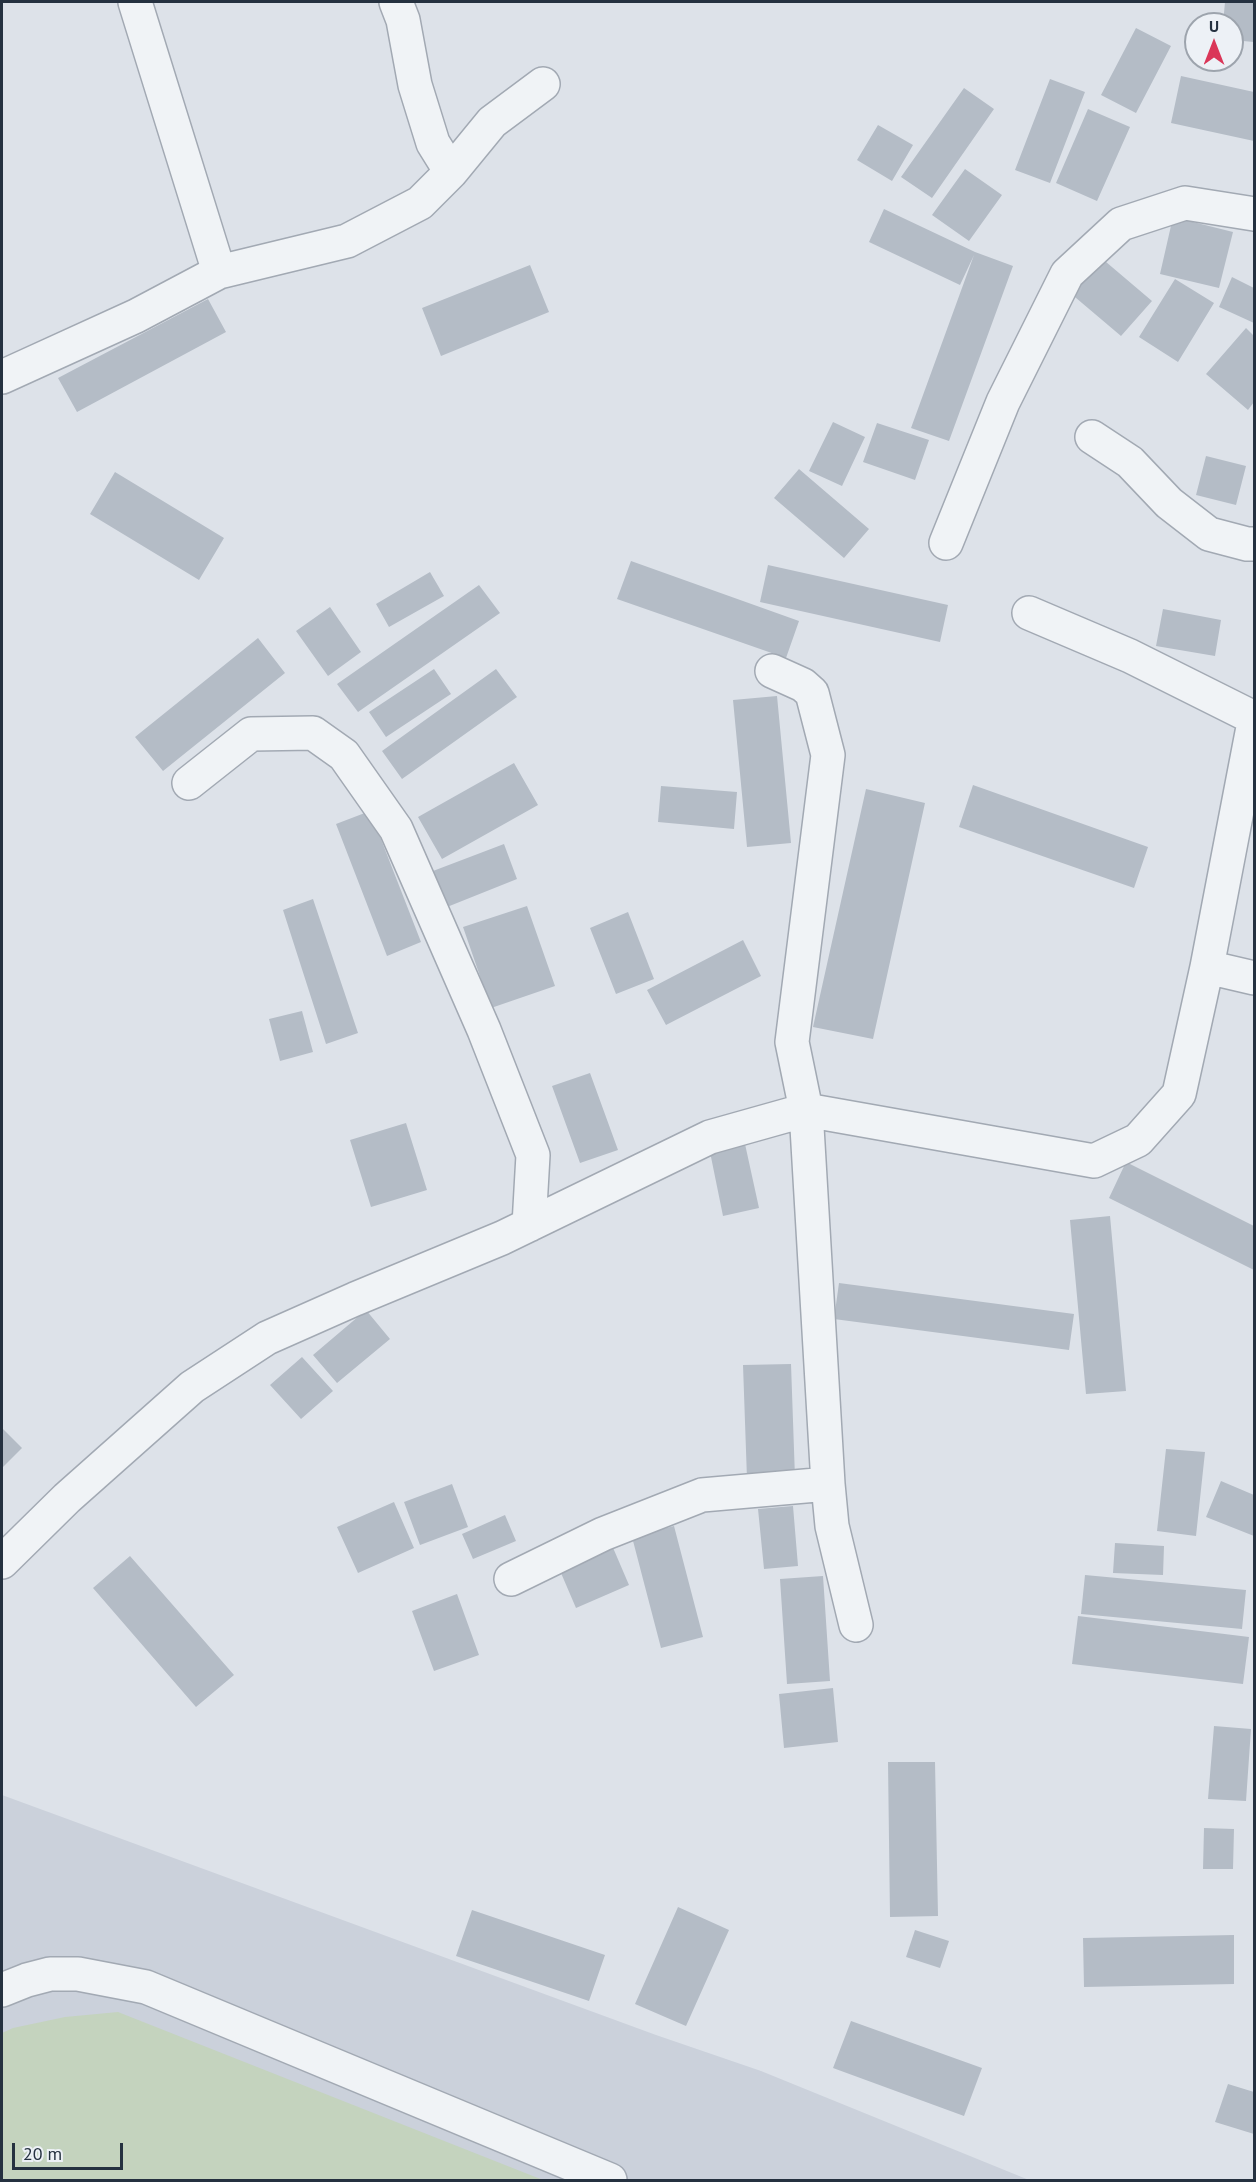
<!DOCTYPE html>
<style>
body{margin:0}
#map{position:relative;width:1256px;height:2182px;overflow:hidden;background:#dde2e9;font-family:"PT Sans",sans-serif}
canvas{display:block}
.frame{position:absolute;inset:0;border:3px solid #253140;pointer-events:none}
.north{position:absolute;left:1184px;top:12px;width:60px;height:60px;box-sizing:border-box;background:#edf1f6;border:2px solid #9da4ad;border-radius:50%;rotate:0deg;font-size:16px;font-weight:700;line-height:24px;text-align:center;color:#253140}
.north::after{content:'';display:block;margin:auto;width:21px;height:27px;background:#da3658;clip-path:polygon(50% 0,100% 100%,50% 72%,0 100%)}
.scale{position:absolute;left:12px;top:2143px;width:111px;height:27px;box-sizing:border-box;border:3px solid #253140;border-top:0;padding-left:8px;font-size:18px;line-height:21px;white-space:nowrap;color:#253140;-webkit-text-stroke:4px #edf1f6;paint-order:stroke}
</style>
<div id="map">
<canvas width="1256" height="2182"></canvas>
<div class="frame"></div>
<div class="north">U</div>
<div class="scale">20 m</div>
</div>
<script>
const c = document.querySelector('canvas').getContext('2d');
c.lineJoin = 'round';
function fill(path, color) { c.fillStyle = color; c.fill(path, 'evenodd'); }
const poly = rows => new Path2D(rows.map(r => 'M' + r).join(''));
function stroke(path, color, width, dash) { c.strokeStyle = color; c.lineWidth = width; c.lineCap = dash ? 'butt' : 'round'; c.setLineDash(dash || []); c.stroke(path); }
const built = poly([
 [2,1795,656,2035,761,2071,1029,2180,2,2180]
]);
const green = poly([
 [118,2012,543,2180,2,2180,2,2033,13,2028,65,2017]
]);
const building = poly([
 [1225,2,1254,2,1254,42,1232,40,1232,24,1223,24],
 [1136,28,1171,46,1136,113,1101,95],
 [1181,76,1254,92,1254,141,1171,123],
 [1050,79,1085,92,1050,183,1015,170],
 [964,88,994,109,932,198,901,177],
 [1088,109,1130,127,1097,201,1056,183],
 [878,125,913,145,892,181,857,160],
 [965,169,1002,195,969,241,932,215],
 [884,209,975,252,1013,266,949,441,911,428,974,255,960,285,869,242],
 [1173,217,1233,232,1219,288,1160,274],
 [1099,256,1152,301,1121,336,1069,292],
 [530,265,549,312,441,356,422,308],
 [1232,277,1254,288,1254,323,1219,307],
 [1175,279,1214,303,1178,362,1139,337],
 [208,299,226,332,77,412,58,378],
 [1246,328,1254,336,1254,402,1248,410,1206,374],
 [833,422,865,437,842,486,809,471],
 [877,423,929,440,915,480,863,462],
 [1206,456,1246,466,1236,505,1196,495],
 [799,469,869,529,844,558,774,498],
 [115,472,224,538,199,580,90,514],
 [631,561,799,621,786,658,617,599],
 [768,565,948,605,940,642,760,602],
 [430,572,444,596,389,627,376,604],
 [479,585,500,613,358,712,337,684],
 [330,607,361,652,328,676,296,631],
 [1163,609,1221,620,1215,656,1156,646],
 [258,638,285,673,163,771,135,737],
 [434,669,451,694,386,737,369,712],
 [496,669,517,697,402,779,382,751],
 [777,696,791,843,747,847,733,700],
 [514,763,538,805,442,859,418,817],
 [973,785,1148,847,1134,888,959,827],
 [661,786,737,792,734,829,658,822],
 [866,789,925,803,873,1039,813,1027],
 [370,811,421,942,387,956,336,824],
 [504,844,517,879,447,907,433,871],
 [313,899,358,1033,326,1044,283,910],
 [527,906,555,986,491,1008,463,927],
 [628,912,654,979,616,994,590,928],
 [743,940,761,976,666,1025,647,990],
 [302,1011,313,1052,280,1061,269,1019],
 [590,1073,618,1150,580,1163,552,1086],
 [406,1123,427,1190,371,1207,350,1140],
 [745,1144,759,1208,723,1216,710,1152],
 [1126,1162,1254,1226,1254,1270,1109,1198],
 [1110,1216,1126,1391,1086,1394,1070,1220],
 [839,1283,1074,1314,1069,1350,834,1319],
 [366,1310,390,1339,337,1383,313,1355],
 [302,1357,333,1391,301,1419,270,1385],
 [791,1364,795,1478,747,1479,743,1365],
 [2,1428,22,1448,2,1468],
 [1166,1449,1205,1452,1196,1536,1157,1531],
 [1221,1481,1254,1495,1254,1536,1206,1517],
 [452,1484,468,1527,420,1545,404,1502],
 [394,1502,414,1548,358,1573,337,1527],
 [793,1506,798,1566,764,1569,758,1509],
 [505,1515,516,1541,473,1559,462,1534],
 [674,1526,703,1637,661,1648,632,1537],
 [611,1543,629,1585,576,1608,558,1566],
 [1115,1543,1164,1546,1163,1575,1113,1573],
 [130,1556,234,1675,196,1707,93,1588],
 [1085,1575,1246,1590,1242,1629,1081,1614],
 [823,1576,830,1681,787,1684,780,1579],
 [457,1594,479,1655,434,1671,412,1611],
 [1078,1616,1249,1637,1243,1684,1072,1664],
 [833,1688,838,1742,784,1748,779,1694],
 [1214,1726,1251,1729,1246,1801,1208,1799],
 [888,1762,935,1762,938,1916,890,1917],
 [1204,1828,1234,1829,1233,1869,1203,1869],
 [678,1907,729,1930,686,2026,635,2004],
 [472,1910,605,1955,589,2001,456,1956],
 [915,1930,949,1941,940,1968,906,1957],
 [1234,1935,1234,1984,1084,1987,1083,1938],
 [851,2021,982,2068,964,2116,833,2068],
 [1228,2084,1254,2092,1254,2134,1215,2122]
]);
const minor = poly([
 [135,2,219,272],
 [396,2,403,20,415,85,433,143,451,172],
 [2,377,136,316,219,272,347,241,420,203,451,172,492,122,543,84],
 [1092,437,1130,462,1169,503,1209,534,1247,544,1254,544],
 [946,543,1003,402,1067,274,1121,224,1185,203,1254,214],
 [1029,613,1130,656,1254,718],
 [772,671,803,685,812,693,828,755,792,1042,806,1110,828,1484,832,1526,856,1625],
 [189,783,251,734,313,733,344,755,396,829,484,1030,533,1155,529,1225],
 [1207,967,1254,978],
 [2,1562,67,1498,192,1387,267,1338,355,1299,502,1238,710,1137,806,1110,1094,1161,1138,1140,1179,1094,1207,967,1254,722],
 [511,1579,603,1534,702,1495,828,1484],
 [2,1990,27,1980,50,1974,78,1974,146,1987,610,2180]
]);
fill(built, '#cbd1db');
fill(green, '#c4d3be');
fill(building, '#b4bcc6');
stroke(minor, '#a2a9b3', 36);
stroke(minor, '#f0f3f6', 33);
</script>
